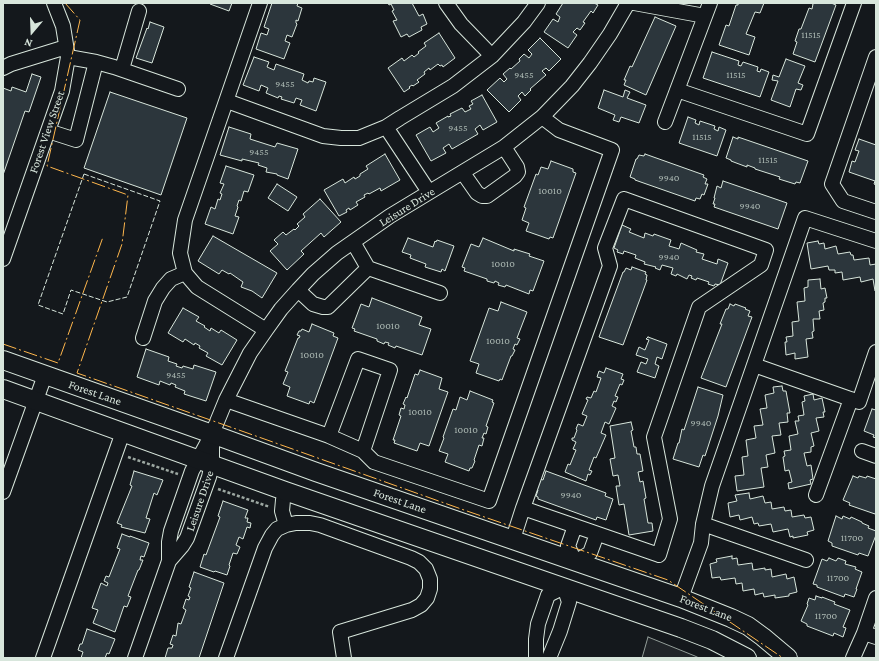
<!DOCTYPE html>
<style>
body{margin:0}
#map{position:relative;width:879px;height:661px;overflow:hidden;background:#14181c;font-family:"Crimson Pro",serif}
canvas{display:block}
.frame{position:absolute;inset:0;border:4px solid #d8e6dc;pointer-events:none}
.north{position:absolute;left:12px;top:12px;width:40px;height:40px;-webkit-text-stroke:3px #14181c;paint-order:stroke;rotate:199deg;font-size:11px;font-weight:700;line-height:16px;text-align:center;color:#d8e6dc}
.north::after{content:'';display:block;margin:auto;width:14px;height:18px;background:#d8e6dc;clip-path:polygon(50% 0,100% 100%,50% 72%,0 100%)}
</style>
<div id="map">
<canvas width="879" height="661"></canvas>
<div class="frame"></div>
<div class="north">N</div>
</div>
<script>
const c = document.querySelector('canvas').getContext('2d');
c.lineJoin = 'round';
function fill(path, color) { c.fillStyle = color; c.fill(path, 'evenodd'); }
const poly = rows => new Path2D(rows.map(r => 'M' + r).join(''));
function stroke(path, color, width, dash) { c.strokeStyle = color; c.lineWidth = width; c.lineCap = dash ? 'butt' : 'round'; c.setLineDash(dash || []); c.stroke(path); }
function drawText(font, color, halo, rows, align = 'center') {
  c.font = font + ' "Crimson Pro",serif'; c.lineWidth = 3; c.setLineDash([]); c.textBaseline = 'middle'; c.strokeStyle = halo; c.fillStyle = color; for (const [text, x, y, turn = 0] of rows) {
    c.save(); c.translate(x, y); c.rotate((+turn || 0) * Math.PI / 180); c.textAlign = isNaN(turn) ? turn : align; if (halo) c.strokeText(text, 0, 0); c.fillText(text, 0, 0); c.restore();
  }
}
const green = poly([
 [648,637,695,656,699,658,642,658,648,637]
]);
const building = poly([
 [210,3,232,3,229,11,210,4,210,3],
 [272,3,298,3,297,6,302,8,298,21,296,20,296,23,297,24,292,37,287,35,285,41,290,43,284,59,256,49,261,33,267,35,269,29,264,27,272,3],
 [388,3,412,3,419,16,423,14,427,24,421,27,422,30,409,37,407,34,401,37,393,21,397,20,392,11,394,10,391,4,389,5,388,3],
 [563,3,594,3,598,5,593,13,591,11,583,22,585,23,580,30,577,28,573,32,577,35,568,48,544,32,553,19,558,22,560,17,556,14,563,3],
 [738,3,764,3,760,13,755,12,746,34,755,37,749,55,719,45,726,25,729,26,736,5,738,5,738,3],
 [811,3,831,3,836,5,815,62,793,54,797,42,795,41,799,29,801,29,809,8,812,9,813,4,811,3],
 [655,17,676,26,646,95,624,85,626,80,624,80,630,66,632,67,655,17],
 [150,22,164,27,152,63,136,58,147,28,148,29,150,22],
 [439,33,455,58,443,67,442,65,440,66,438,64,430,70,429,68,424,72,425,74,417,80,419,82,413,86,412,85,409,87,410,88,404,92,388,68,402,58,404,61,412,55,414,57,419,53,418,52,426,46,424,43,439,33],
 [540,38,561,59,549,71,546,68,542,71,546,75,530,89,531,90,525,96,522,92,518,96,521,100,509,112,487,90,500,78,504,82,507,79,503,74,510,68,511,69,520,61,519,59,524,54,529,58,532,54,528,50,540,38],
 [712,52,739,61,738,65,741,66,743,62,758,67,757,71,760,72,761,69,769,72,760,97,703,78,712,52],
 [254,57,269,62,267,67,274,70,276,64,304,74,302,80,308,83,309,81,313,82,314,78,326,82,316,111,300,105,302,100,296,98,294,103,281,99,282,97,279,96,278,98,266,93,268,88,261,85,259,91,243,85,254,57],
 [786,59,805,66,798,83,803,85,801,90,796,89,790,107,771,100,778,81,772,80,773,75,779,77,786,59],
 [32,74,41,77,29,112,25,111,3,175,3,88,11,91,12,87,26,92,32,74],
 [604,90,623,97,625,90,630,92,627,98,646,105,639,123,621,117,619,122,613,120,615,115,598,108,604,90],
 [110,92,187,118,161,195,84,168,110,92],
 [482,95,497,122,483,130,480,125,475,129,478,134,452,149,449,144,443,148,446,153,431,161,416,135,430,127,433,132,439,128,436,123,448,116,448,117,451,116,450,114,462,108,465,112,471,109,469,106,473,104,471,101,482,95],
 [688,117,696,120,695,123,699,125,700,121,715,126,714,129,718,131,719,127,726,130,717,156,679,143,688,117],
 [229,127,251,134,250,139,275,147,277,143,298,149,288,179,277,175,277,174,266,172,267,168,258,165,259,163,242,159,242,161,220,155,229,127],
 [733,137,738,139,738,137,808,161,800,183,796,182,795,184,779,179,780,177,755,169,755,168,747,165,747,167,731,161,731,160,726,158,733,137],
 [859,139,876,145,876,185,874,184,875,181,849,172,852,161,855,162,859,151,855,150,859,139],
 [385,154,400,180,381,191,380,188,369,194,368,193,364,195,365,197,356,202,358,205,350,210,349,208,346,210,347,212,339,216,324,190,343,179,345,183,354,177,355,179,360,176,360,174,368,169,366,166,385,154],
 [645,154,704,175,703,177,707,179,705,184,708,184,704,195,702,194,700,199,696,198,695,201,635,180,635,179,630,177,636,159,637,159,639,155,644,156,645,154],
 [551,161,573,169,573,172,576,173,553,238,550,237,549,239,526,231,529,223,522,220,526,208,524,207,536,174,538,175,541,167,548,169,551,161],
 [226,166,254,175,248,192,244,191,241,201,239,200,237,206,238,207,235,216,239,217,233,234,205,224,211,207,215,209,218,199,220,200,222,194,220,193,224,184,220,183,226,166],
 [723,181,787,203,778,229,714,207,715,204,713,204,715,198,714,198,717,186,721,188,723,181],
 [277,184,297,197,288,211,268,198,277,184],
 [320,199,341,222,324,237,321,233,301,251,304,254,287,270,270,251,278,244,274,240,283,232,286,235,294,229,295,230,299,226,297,224,305,217,303,214,320,199],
 [622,225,631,229,629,232,644,238,645,233,653,236,654,234,671,240,669,246,676,248,679,249,681,243,697,250,696,252,704,254,702,259,717,264,718,259,728,263,720,285,715,284,714,286,708,284,709,282,697,278,696,280,691,278,692,276,689,275,687,279,677,274,676,276,671,274,673,268,662,265,660,270,655,268,656,267,644,264,645,262,635,258,636,255,624,251,623,254,617,252,618,250,614,248,622,225],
 [213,236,277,273,262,298,252,291,241,287,243,282,230,273,229,274,222,270,219,274,198,261,213,236],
 [408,238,433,247,435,241,436,242,437,240,454,246,445,271,442,269,441,272,425,267,426,264,410,258,411,255,402,252,408,238],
 [483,238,514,251,514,249,530,254,529,256,544,261,533,291,530,290,529,294,506,285,505,287,498,285,499,283,495,281,494,283,487,281,487,279,464,271,465,268,462,267,471,244,479,247,483,238],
 [818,241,819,244,824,243,825,249,836,246,838,254,850,252,851,255,853,255,854,260,869,258,870,265,876,264,876,290,875,291,873,279,861,282,860,277,843,280,842,272,835,273,835,270,829,270,828,266,811,269,807,243,818,241],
 [632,267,646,272,645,274,647,275,646,280,647,280,623,345,599,337,623,272,624,272,626,268,631,270,632,267],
 [820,279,821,289,825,288,827,298,825,298,825,302,823,303,824,310,819,311,820,319,813,319,814,331,812,332,813,338,806,339,808,357,795,359,795,353,786,355,785,342,787,342,786,337,793,336,792,322,799,321,797,302,805,301,804,288,808,287,808,280,820,279],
 [372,298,422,317,419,325,431,329,422,355,396,346,395,348,388,345,389,343,385,342,384,344,377,341,377,339,354,331,355,329,352,328,361,304,369,307,372,298],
 [501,302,527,312,517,338,520,339,517,345,515,344,513,349,515,350,512,356,511,356,502,380,500,379,499,381,476,373,479,364,470,361,489,308,498,311,501,302],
 [730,304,734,306,735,304,746,308,745,309,750,311,748,316,752,317,726,387,701,378,722,324,720,324,726,309,728,309,730,304],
 [183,308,199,317,196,321,205,326,204,327,210,331,211,328,219,333,221,330,237,340,222,365,206,356,208,353,199,348,200,346,195,343,194,345,185,339,183,342,168,333,183,308],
 [312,324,334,333,333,336,338,338,314,403,310,401,309,404,287,396,290,387,283,384,288,372,285,371,298,338,299,338,300,336,297,335,299,331,301,331,302,329,309,332,312,324],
 [648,337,667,344,662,359,657,357,655,364,659,366,655,378,637,372,641,362,646,364,648,359,636,355,639,347,645,350,649,340,646,339,648,337],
 [146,349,169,357,168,361,177,364,176,366,182,368,183,366,193,369,194,365,216,372,206,401,184,394,185,391,175,387,176,385,171,383,170,385,160,381,159,385,137,377,146,349],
 [606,368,623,374,621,379,624,380,622,385,620,384,615,396,618,397,616,402,614,401,612,406,616,408,609,424,605,422,601,433,606,435,596,458,594,457,589,470,592,471,590,475,588,474,586,481,565,472,568,464,570,465,576,450,573,449,576,442,572,440,572,438,574,438,577,430,576,429,578,424,583,426,587,416,582,414,588,400,586,399,587,397,591,398,594,391,596,392,601,378,597,377,599,371,604,373,606,368],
 [420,370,442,378,439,389,448,392,429,446,420,443,417,451,394,443,395,440,393,440,401,416,399,415,401,408,404,409,405,405,403,404,406,397,407,398,415,374,418,375,420,370],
 [782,386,783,391,786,391,790,413,787,413,788,422,779,423,781,435,772,436,775,453,766,455,768,467,761,468,764,487,737,491,735,476,744,475,742,457,748,456,746,440,756,438,754,426,763,425,760,409,767,408,765,395,774,393,773,387,782,386],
 [698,387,723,395,718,416,705,456,703,455,699,467,673,459,678,443,679,443,682,429,684,430,698,387],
 [470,391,493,400,492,402,494,403,486,426,488,427,486,434,484,433,482,438,484,438,482,446,479,445,474,460,475,461,472,468,470,468,469,471,445,462,448,454,439,451,444,438,443,437,453,409,456,410,460,397,467,400,470,391],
 [813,394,814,400,822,398,825,412,823,412,824,417,816,418,819,431,811,433,814,446,811,447,811,452,804,453,807,466,811,465,813,479,810,480,811,484,789,489,788,483,792,482,789,470,785,471,783,457,785,456,784,451,791,450,789,436,798,434,795,421,799,421,798,416,804,415,802,402,805,401,804,396,813,394],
 [872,409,876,410,876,438,873,437,874,435,864,431,872,409],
 [631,422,633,430,631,431,634,447,636,447,637,454,640,454,643,471,638,472,640,482,643,481,646,498,644,499,648,523,652,523,653,531,629,535,624,504,619,505,616,486,620,486,618,475,613,476,610,459,615,458,610,426,631,422],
 [134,471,163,480,157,495,154,493,146,518,150,519,145,533,121,527,122,525,117,523,132,486,130,485,134,471],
 [546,471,606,493,605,496,613,499,606,520,597,517,596,520,538,499,538,497,536,496,538,490,536,489,540,479,543,480,546,471],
 [853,476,858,478,859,476,866,478,867,476,876,479,876,511,875,514,849,505,850,503,843,500,853,476],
 [749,493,750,499,763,496,765,503,771,502,772,509,784,507,785,511,791,510,792,517,804,515,805,518,811,517,814,530,807,532,808,535,793,538,793,536,790,537,788,529,773,532,771,524,759,526,758,523,754,524,752,517,740,520,739,515,730,517,728,503,737,501,735,495,749,493],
 [223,501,248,510,245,518,248,518,247,522,251,523,250,528,247,527,243,539,239,537,236,545,240,547,237,554,233,553,229,565,230,566,227,575,215,571,214,572,200,567,204,554,206,555,220,517,218,516,223,501],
 [836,516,842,519,843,516,850,519,851,517,862,522,862,523,869,526,868,528,876,531,876,535,868,556,859,553,858,555,832,546,832,543,828,541,836,516],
 [122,534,130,537,130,536,149,543,144,557,141,556,140,560,143,560,139,570,138,570,128,596,131,597,127,607,124,606,115,632,93,623,98,610,92,608,101,583,107,586,108,583,104,581,106,576,109,577,120,549,117,548,122,534],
 [732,556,732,559,737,558,738,565,752,563,753,570,765,568,765,570,771,569,772,577,786,574,787,579,794,577,797,592,789,594,789,596,775,598,775,595,764,597,763,593,755,595,754,589,743,591,742,583,736,584,735,578,721,580,720,577,712,578,710,564,717,562,716,559,732,556],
 [829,558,836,561,838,558,846,561,845,564,856,567,855,569,862,572,856,589,857,589,854,597,845,594,844,597,817,587,817,585,813,584,822,559,827,561,829,558],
 [194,572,224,583,199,658,165,658,168,648,172,648,173,645,170,644,173,635,176,636,178,623,181,624,186,610,183,608,186,599,189,600,190,597,188,596,191,588,189,587,194,572],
 [816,596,822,598,822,597,835,602,834,604,850,610,843,627,846,628,843,637,834,633,833,636,807,626,807,624,801,621,808,605,807,604,809,598,815,600,816,596],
 [87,629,115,639,109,654,107,653,105,658,81,658,83,652,78,650,80,644,82,644,87,629]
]);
const path = poly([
 [128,457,178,474],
 [218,489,270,507]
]);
const minor = poly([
 [260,3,185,220,180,253,185,273,197,287,266,330],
 [446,3,461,24,492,56],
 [634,3,705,16],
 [68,57,96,62],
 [876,57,832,184,843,201,876,212],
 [3,68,11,64,66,47],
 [122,69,139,11],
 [677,90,807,134,854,3],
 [227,101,323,136,341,138,359,138,386,127,400,118,453,86,492,56,524,22,538,3],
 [665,122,710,3],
 [386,127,429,192],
 [48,131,76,140,96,62,114,67,178,89],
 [463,173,477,193,482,196,487,196,515,176,518,172,517,167,504,147],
 [624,199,766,250,761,265,699,307,654,437,670,519,659,555,523,508,610,266,605,248,624,199],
 [353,242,368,268,440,293],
 [3,259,62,91,68,57,63,26,54,3],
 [298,290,313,304,323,307,328,307,368,268],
 [143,338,155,301,163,288,171,279,185,273],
 [754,365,859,402,876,352],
 [226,400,329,436,363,451,374,462,489,501,612,150,559,130,542,117],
 [329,436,358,359,390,370,363,451],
 [862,451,876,456],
 [285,491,283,500,282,511,286,525],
 [3,492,45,375],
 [816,495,851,399],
 [703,524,806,560],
 [575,526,568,546,575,562,590,553,597,534],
 [513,539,523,508],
 [169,561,169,542,171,531,192,471,212,434,226,400,250,353,266,330,281,309,298,290,313,274,337,253,390,216,504,147,542,117,572,86,590,63,610,34,628,3],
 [681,598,701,543,703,524,712,486,805,218,876,241],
 [876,598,864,633,876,637],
 [43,658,123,432],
 [135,658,169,561,182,546,187,538,209,477,212,464,212,434],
 [226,658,265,548,272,535,277,529,286,525,296,523,310,523,320,525,411,558,419,562,426,569,430,579,430,589,427,598,421,605,412,610,340,632,344,658],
 [536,658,536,639,538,624,548,595,564,587,569,602,560,631,549,658],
 [853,658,856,651,864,633]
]);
const major = poly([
 [3,360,212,434,316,472,681,598,731,618,748,626,763,637,788,658],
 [3,389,285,491,681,628,712,640,747,658]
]);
const fence = poly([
 [84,174,160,201,127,297,107,302,71,290,63,314,38,305,84,174]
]);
const power = poly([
 [65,3,80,20,47,166,128,195,122,244,77,373,270,441,464,510,668,580,783,658],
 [3,344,58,363,103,237]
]);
const numberNames = [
 ["11515",811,35],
 ["9455",524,75],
 ["11515",736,75],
 ["9455",285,84],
 ["9455",458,128],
 ["11515",702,137],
 ["9455",259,152],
 ["11515",768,160],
 ["9940",669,178],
 ["10010",550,191],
 ["9940",750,206],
 ["9940",669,257],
 ["10010",503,264],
 ["10010",388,326],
 ["10010",498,341],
 ["10010",312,355],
 ["9455",176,375],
 ["10010",420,412],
 ["9940",701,423],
 ["10010",466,430],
 ["9940",571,495],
 ["11700",852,538],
 ["11700",838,578],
 ["11700",826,616]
];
const streetNames = [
 ["Forest View Street",47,132,-71],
 ["Leisure Drive",407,207,-32],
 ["Forest Lane",95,393,19],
 ["Leisure Drive",200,501,-71],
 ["Forest Lane",400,501,19],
 ["Forest Lane",706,608,21]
];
fill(green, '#202428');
stroke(green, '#939e99', 1);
fill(building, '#2c363c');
stroke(building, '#d8e6dc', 1);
stroke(minor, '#d8e6dc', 16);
stroke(major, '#d8e6dc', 20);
stroke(path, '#9da8a2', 2.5, [3, 2]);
stroke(minor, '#14181c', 14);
stroke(major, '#14181c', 18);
stroke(fence, '#d8e6dc', 1, [5, 2]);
stroke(power, '#ffb74d', 1, [14, 3, 2, 3]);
drawText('10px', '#adbab4', null, numberNames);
drawText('12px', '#d8e6dc', '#14181c', streetNames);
</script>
